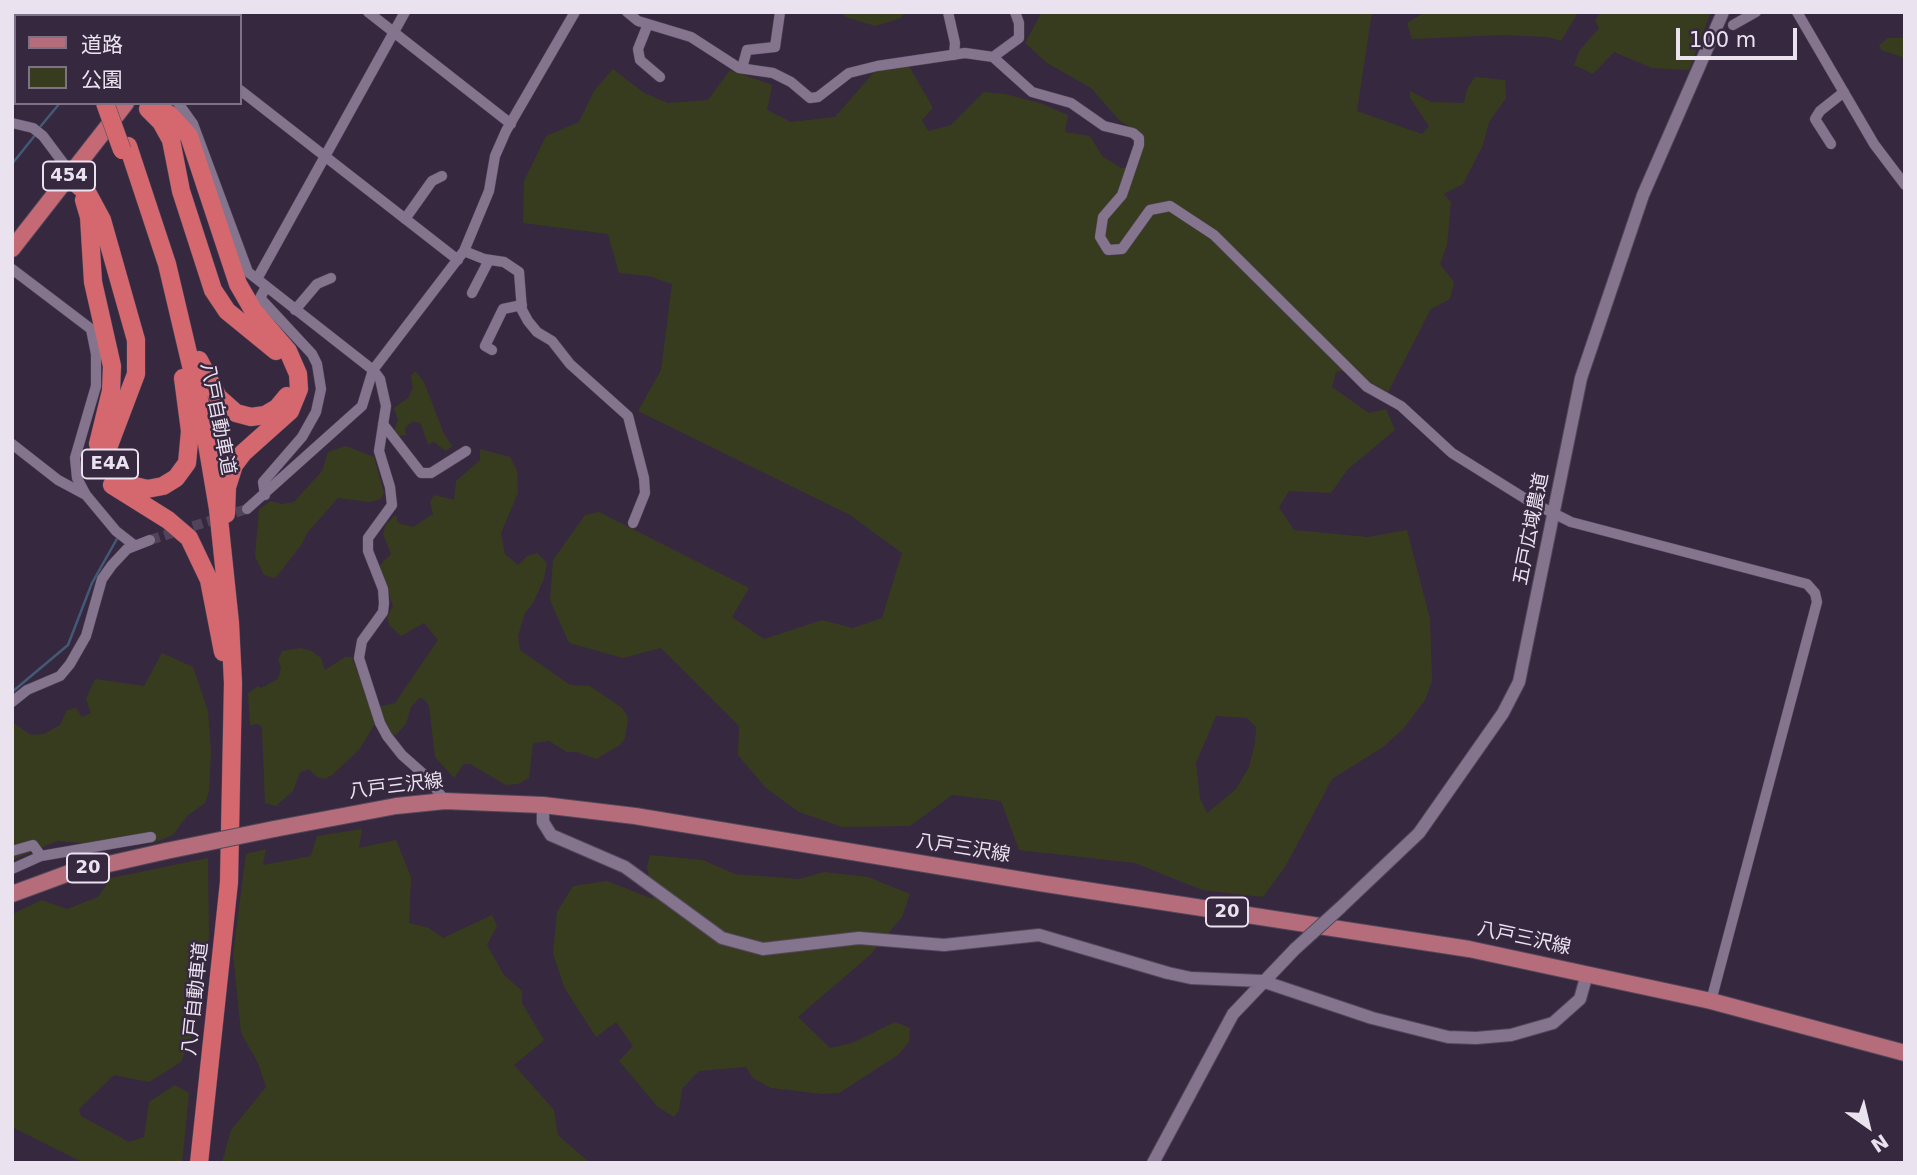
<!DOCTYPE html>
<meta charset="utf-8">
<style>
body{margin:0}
#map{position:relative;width:1917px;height:1175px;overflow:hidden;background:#36283f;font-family:"DejaVu Sans","Noto Sans JP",sans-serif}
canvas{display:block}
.frame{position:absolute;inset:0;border:14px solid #ebe2f0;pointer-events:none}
.legend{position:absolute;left:14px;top:14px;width:228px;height:91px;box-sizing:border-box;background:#36283f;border:2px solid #7e7286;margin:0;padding:9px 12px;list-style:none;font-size:21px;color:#ebe2f0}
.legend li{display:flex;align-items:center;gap:14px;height:35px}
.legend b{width:35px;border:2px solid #7e7286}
.north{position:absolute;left:1833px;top:1091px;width:70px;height:70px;-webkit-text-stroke:5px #36283f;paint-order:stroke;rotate:146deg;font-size:19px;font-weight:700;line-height:28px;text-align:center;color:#ebe2f0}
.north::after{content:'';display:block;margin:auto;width:24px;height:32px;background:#ebe2f0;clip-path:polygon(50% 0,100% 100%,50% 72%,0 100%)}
.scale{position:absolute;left:1676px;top:28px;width:121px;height:32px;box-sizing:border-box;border:4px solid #ebe2f0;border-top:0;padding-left:9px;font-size:21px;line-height:24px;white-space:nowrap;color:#ebe2f0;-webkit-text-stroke:5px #36283f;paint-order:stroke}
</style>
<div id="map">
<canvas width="1917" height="1175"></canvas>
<div class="frame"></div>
<ul class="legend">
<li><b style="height:9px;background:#b56d7b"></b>道路</li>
<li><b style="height:19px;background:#383c1f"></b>公園</li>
</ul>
<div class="north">N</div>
<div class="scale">100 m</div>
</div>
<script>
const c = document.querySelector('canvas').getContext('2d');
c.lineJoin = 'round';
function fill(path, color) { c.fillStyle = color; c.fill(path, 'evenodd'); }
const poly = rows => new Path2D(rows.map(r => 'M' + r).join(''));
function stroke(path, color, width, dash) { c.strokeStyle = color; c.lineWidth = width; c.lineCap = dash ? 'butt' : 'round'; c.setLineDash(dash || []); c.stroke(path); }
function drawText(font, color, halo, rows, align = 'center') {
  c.font = font + ' "DejaVu Sans","Noto Sans JP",sans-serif'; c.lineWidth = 5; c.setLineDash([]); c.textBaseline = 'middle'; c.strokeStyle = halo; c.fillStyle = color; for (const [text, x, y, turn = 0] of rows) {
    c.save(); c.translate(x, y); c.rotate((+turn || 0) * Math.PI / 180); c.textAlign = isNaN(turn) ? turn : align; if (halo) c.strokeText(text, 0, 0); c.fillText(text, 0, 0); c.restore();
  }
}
const green = poly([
 [841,12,904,12,901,18,875,26,846,17],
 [1042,12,1372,12,1357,111,1422,134,1429,126,1410,98,1410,91,1431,102,1464,103,1467,89,1475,77,1505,80,1506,98,1489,122,1483,145,1463,184,1444,194,1451,202,1447,245,1440,264,1454,282,1450,299,1431,309,1388,392,1346,370,1336,372,1332,387,1369,413,1386,409,1395,430,1348,469,1331,493,1289,491,1279,507,1294,530,1368,537,1407,530,1430,619,1432,681,1425,700,1403,729,1383,747,1332,779,1285,867,1263,897,1202,890,1135,863,1019,850,1001,801,952,795,910,826,842,827,799,812,766,788,738,755,739,726,661,648,623,658,569,643,550,600,553,560,585,515,599,512,749,588,732,617,764,639,822,620,853,628,882,618,902,553,850,515,638,411,661,370,672,284,649,276,619,273,608,234,523,223,524,181,546,136,579,122,594,91,613,69,644,93,668,103,708,100,730,70,772,85,767,110,791,122,835,117,874,72,909,66,933,108,922,120,928,131,951,125,984,92,1005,94,1040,103,1068,115,1065,132,1090,136,1102,156,1121,168,1129,167,1139,155,1145,137,1119,120,1091,88,1047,63,1025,43],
 [1216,716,1247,718,1256,727,1255,743,1249,767,1236,789,1207,813,1200,798,1196,763],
 [1425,12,1576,12,1577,14,1561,41,1548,37,1503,35,1412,39,1407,23],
 [1600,12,1711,12,1689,70,1652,68,1614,52,1593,74,1574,65,1580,50,1599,28,1595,21],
 [1888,38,1905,38,1905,58,1881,50,1879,45],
 [415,371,424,382,444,434,452,446,446,451,434,442,428,444,421,424,413,421,405,428,406,435,397,436,394,431,398,420,394,408,408,398,413,388,411,376],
 [346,446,374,457,384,493,381,499,369,502,338,498,307,533,302,544,277,576,273,578,264,575,255,556,259,509,271,501,282,504,294,502,322,471,328,452],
 [480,449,510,457,517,471,518,493,501,533,505,554,518,565,527,556,537,553,547,563,544,579,533,603,525,613,518,636,520,650,570,685,590,686,622,708,628,717,625,738,620,745,596,759,577,752,567,752,549,741,533,743,529,778,518,784,506,785,470,764,464,764,454,778,435,757,429,706,424,699,419,698,411,707,406,724,396,735,390,734,378,707,395,703,438,640,424,623,401,636,389,625,387,617,393,606,379,566,391,554,383,534,386,524,396,515,398,523,413,527,433,514,430,502,434,495,454,500,456,481,480,460],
 [301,648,312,651,321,658,325,670,345,657,352,657,376,722,359,750,332,775,324,779,317,777,309,769,300,772,293,791,276,806,265,803,262,728,259,724,250,725,248,693,258,686,261,688,278,679,281,668,278,660,282,651],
 [162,653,193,667,208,711,211,753,209,791,205,803,187,816,173,835,151,844,147,834,85,843,57,841,12,860,12,725,15,724,31,735,44,734,60,725,67,710,76,708,82,717,91,713,86,699,95,679,144,686],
 [362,829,359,848,396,840,411,877,409,923,429,928,443,938,492,915,497,926,487,945,504,975,522,991,522,1003,544,1040,514,1065,554,1110,558,1135,590,1163,222,1163,231,1130,266,1087,258,1063,241,1033,233,954,246,854,266,849,263,865,311,856,317,836],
 [650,855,703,860,735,874,799,879,824,872,868,877,910,894,902,917,870,955,798,1017,830,1048,852,1043,895,1022,910,1028,909,1042,898,1055,839,1093,822,1094,771,1088,753,1078,746,1067,699,1071,682,1089,679,1110,674,1117,658,1107,619,1061,633,1046,616,1022,596,1037,564,987,553,953,557,912,573,886,607,881,653,899,647,867],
 [208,858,209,937,196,1026,181,1062,149,1082,114,1075,79,1109,81,1116,129,1142,144,1137,149,1102,175,1085,189,1093,182,1163,84,1163,12,1127,12,914,42,900,67,909,98,897,111,878]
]);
const stream = poly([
 [133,16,136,12],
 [40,127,60,103],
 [12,164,36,134],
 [12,692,68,645,92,583,118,537]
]);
const minorTunnel = poly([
 [150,540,247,509]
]);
const minor = poly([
 [368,12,511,124],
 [627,12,638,21,691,37,739,68,773,73,791,82,810,98,818,97,849,73,877,66,965,53,993,57,1032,92,1071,103,1104,126,1133,133,1139,138,1139,145,1122,195,1103,217,1100,237,1108,250,1122,249,1150,210,1170,206,1214,235,1367,387,1401,406,1452,453,1529,501,1571,522,1807,584,1815,593,1817,602,1711,1001],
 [948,12,955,43,954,55],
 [1797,12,1874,144,1905,185],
 [648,24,638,49,640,60,660,77],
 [1733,25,1756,12],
 [993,57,1019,38,1019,23,1015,12],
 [742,68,747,50,775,47,780,12],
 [240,90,458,260],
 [178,103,193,124,248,272,373,370,380,379,386,406,379,451,390,487,392,505,368,538,368,551,383,589,384,603,383,612,362,641,359,658,380,723,387,736,402,755,428,778,445,801],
 [12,123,33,128,43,136,64,164,69,177],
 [1831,144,1815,119,1820,111,1844,92],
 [405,219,432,181,442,176],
 [464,251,484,259,504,262,519,272,522,310,528,321,537,332,552,341,570,364,628,416,644,478,645,493,633,523],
 [12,269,91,329,96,354,96,386,75,458,77,478,86,495],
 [257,279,405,12],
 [472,293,489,260],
 [295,310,317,284,331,278],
 [492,350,485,346,503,309,522,305],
 [383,424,421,473,431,473,466,451],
 [12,444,58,480,86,495,116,531,134,545],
 [265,495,263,482,302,437,316,412,321,389,317,364,312,354,260,298,266,287],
 [247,509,362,406,373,370,464,251,489,191,495,156,506,131,575,12],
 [12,702,27,690,60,676,70,664,86,636,102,579,112,565,127,549,150,540],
 [12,851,33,845,41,856],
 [12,869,41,856,151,837]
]);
const tertiary = poly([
 [12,68,16,65],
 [543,805,543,822,551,835,625,867,722,938,763,949,859,938,944,945,1039,935,1168,973,1191,978,1262,981,1372,1018,1448,1037,1476,1038,1511,1035,1553,1023,1580,999,1587,974],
 [1340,908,1419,833,1503,713,1519,682,1581,378,1643,195,1723,12],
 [1153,1163,1233,1014,1295,949]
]);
const primary = poly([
 [274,829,396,806,445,801,543,805,635,816,1046,884,1469,949,1711,1001,1905,1053],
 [12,894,69,873,166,851]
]);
const trunk = poly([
 [194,16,197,12],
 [12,249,126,103]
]);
const motorway = poly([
 [68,12,70,16],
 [151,103,170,115,189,136,238,284,253,310,288,351,298,374,299,389,290,411,243,453,234,465,227,487,226,514],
 [148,109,161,122,171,140,181,191,213,290,227,311,276,351],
 [128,146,167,264,201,408,218,509,230,623,233,683,229,882,199,1163],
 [69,177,88,194,102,220,136,340,136,374,108,448,112,468,127,484,147,489,163,486,176,478,187,463,190,431,183,378],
 [84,200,89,217,93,282,112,366,111,391,98,444],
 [199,360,218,397,236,413,251,417,265,415,277,408,287,396],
 [112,485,168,520,189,538,209,580,223,652]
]);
const tertiaryBridge = poly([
 [1295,949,1340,908]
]);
const primaryBridge = poly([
 [166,851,274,829]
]);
const motorwayBridge = poly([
 [105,103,122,150]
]);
const shields = [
 [69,176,52],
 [110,464,56],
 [88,868,42],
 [1227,912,42]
];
const shieldNames = [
 ["454",69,176],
 ["E4A",110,464],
 ["20",88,868],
 ["20",1227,912]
];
const streetNames = [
 ["八戸自動車道",217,419,79],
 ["五戸広域農道",1532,529,-79],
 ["八戸三沢線",396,787,-7],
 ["八戸三沢線",963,849,9],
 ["八戸三沢線",1524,939,12],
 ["八戸自動車道",196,999,-84]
];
fill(green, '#383c1f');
stroke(stream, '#445978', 2.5);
stroke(minorTunnel, '#51445a', 10, [10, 5]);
stroke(minor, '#53475a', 11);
stroke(tertiary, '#53475a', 14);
stroke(primary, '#53475a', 18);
stroke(trunk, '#53475a', 18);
stroke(motorway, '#53475a', 19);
stroke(minor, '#84748e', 10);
stroke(tertiary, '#84748e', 12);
stroke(primary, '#b56d7b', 16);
stroke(trunk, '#c56a75', 16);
stroke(motorway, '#d5686f', 18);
stroke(tertiaryBridge, '#53475a', 14, []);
stroke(primaryBridge, '#53475a', 18, []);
stroke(motorwayBridge, '#53475a', 19, []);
stroke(tertiaryBridge, '#84748e', 12);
stroke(primaryBridge, '#b56d7b', 16);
stroke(motorwayBridge, '#d5686f', 18);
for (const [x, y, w] of shields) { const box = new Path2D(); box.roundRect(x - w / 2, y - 14.5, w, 29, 5); c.fillStyle = '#36283f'; c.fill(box); stroke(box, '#ebe2f0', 2); }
drawText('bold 18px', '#ebe2f0', null, shieldNames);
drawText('19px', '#ebe2f0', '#36283f', streetNames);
</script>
